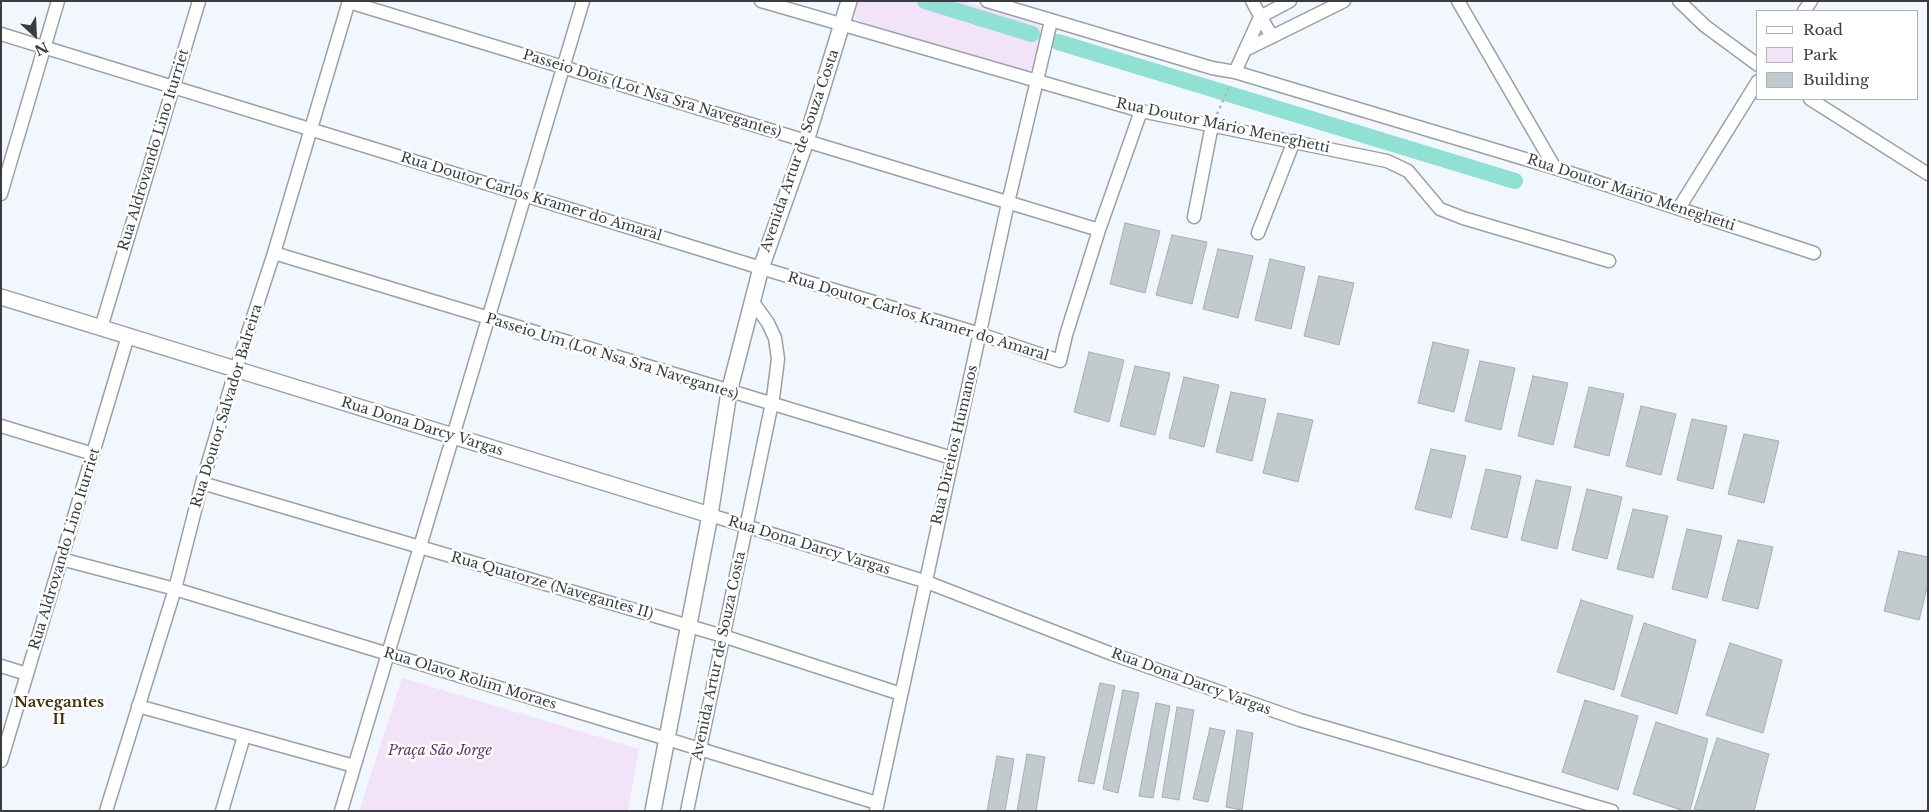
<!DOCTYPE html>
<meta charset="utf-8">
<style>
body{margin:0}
#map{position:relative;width:1929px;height:812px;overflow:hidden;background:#f1f7fd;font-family:"Libre Baskerville",serif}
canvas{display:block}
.frame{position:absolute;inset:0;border:2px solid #3a3c3f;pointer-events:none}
.legend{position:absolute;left:1756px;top:10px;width:162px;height:90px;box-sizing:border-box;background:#fff;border:1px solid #b0b1b2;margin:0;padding:6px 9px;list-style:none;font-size:15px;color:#3a3c3f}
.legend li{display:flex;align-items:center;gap:10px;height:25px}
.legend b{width:25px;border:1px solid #b0b1b2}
.north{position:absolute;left:10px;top:10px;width:50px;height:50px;-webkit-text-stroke:4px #fff;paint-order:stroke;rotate:155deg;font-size:14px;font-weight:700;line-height:20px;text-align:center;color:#3a3c3f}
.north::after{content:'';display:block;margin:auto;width:18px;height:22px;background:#3a3c3f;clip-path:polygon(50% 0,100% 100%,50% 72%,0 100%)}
</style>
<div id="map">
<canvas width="1929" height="812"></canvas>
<div class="frame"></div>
<ul class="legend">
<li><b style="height:6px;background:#fff"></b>Road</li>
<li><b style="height:14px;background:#f2e3f9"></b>Park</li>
<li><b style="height:14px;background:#c1cacc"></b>Building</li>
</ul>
<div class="north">N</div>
</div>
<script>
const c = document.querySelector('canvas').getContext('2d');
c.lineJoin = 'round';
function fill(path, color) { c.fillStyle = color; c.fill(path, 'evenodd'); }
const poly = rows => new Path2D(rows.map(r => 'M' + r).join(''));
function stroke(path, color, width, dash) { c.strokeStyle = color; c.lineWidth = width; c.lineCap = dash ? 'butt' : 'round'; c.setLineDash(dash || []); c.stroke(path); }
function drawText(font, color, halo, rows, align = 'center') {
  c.font = font + ' "Libre Baskerville",serif'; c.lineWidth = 5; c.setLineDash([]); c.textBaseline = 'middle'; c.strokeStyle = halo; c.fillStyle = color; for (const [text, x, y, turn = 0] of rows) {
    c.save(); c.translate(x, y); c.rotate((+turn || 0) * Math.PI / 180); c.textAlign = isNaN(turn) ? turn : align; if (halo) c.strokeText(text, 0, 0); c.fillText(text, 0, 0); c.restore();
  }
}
const green = poly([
 [858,1,963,1,1038,24,1041,27,1042,36,1032,69,1024,72,860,22,855,15],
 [402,678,639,749,628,811,359,811]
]);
const canal = poly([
 [925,1,1032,34],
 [1058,42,1515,181]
]);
const building = poly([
 [1125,223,1160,231,1145,293,1110,284,1125,223],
 [1172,235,1207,242,1192,304,1156,295,1172,235],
 [1218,249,1253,256,1238,318,1203,309,1218,249],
 [1270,259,1305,267,1291,329,1255,320,1270,259],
 [1319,276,1354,283,1339,345,1304,336,1319,276],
 [1433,342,1469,350,1454,412,1418,403,1433,342],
 [1089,352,1124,360,1109,422,1074,412,1089,352],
 [1480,361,1515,368,1501,430,1465,421,1480,361],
 [1135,366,1170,373,1155,435,1120,426,1135,366],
 [1533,376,1568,383,1553,445,1518,436,1533,376],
 [1184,377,1219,385,1204,447,1169,438,1184,377],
 [1589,387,1624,394,1609,456,1574,447,1589,387],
 [1231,392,1266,399,1252,461,1216,452,1231,392],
 [1641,406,1676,414,1661,475,1626,466,1641,406],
 [1278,413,1313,420,1298,482,1263,473,1278,413],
 [1692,419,1727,426,1713,489,1677,480,1692,419],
 [1744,434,1779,441,1764,503,1728,494,1744,434],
 [1431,449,1466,456,1451,518,1415,509,1431,449],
 [1486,469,1521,476,1507,538,1471,529,1486,469],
 [1536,480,1571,487,1557,549,1521,540,1536,480],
 [1587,489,1622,497,1607,559,1572,550,1587,489],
 [1633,509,1668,516,1653,578,1617,569,1633,509],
 [1687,529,1722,536,1707,598,1672,589,1687,529],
 [1738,540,1773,547,1758,609,1722,600,1738,540],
 [1899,551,1928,557,1928,584,1919,620,1884,611,1899,551],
 [1581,600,1633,616,1614,690,1557,672,1581,600],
 [1644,623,1696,640,1677,714,1621,696,1644,623],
 [1730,643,1782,660,1763,733,1706,715,1730,643],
 [1100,683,1115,686,1094,784,1078,781,1100,683],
 [1123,690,1139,693,1118,793,1103,789,1123,690],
 [1585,700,1638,716,1618,790,1562,772,1585,700],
 [1156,703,1170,706,1153,798,1139,796,1156,703],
 [1177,707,1194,710,1179,800,1162,797,1177,707],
 [1656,722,1708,739,1690,811,1684,811,1633,794,1656,722],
 [1210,728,1225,731,1208,802,1193,799,1210,728],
 [1237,730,1253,733,1242,810,1226,807,1237,730],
 [1717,738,1769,754,1754,811,1694,810,1717,738],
 [1027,754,1045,757,1036,811,1017,811,1027,754],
 [997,756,1014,759,1005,811,987,811,997,756]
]);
const path = poly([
 [1217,114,1230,85]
]);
const minor = poly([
 [761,1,1141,111,1387,161,1408,171,1440,209,1463,218,1609,261],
 [987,1,1212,68,1235,72,1555,168,1814,253],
 [1252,1,1272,37],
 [1458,1,1555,168],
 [1679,1,1705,26,1758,65],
 [349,2,1099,230],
 [1804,11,1811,1],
 [1,34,761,268,980,334,1060,361,1066,335,1099,230,1141,111],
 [1247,49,1344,1],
 [1235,72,1260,17,1290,1],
 [1810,99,1928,174],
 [1,194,58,1],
 [1679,208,1758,81],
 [1194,217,1212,125],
 [1258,233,1294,141],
 [274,253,952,458],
 [101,328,199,1],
 [1,426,93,454],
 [202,483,723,636,901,694],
 [710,515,924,581,1112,654,1300,720,1612,811],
 [61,559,175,589,877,803],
 [1,666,27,674],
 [138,706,354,766],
 [1,761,128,336],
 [106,811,175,589,202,483,236,369,274,253,349,1],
 [222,811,244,736],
 [341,811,583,1],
 [687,811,773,398,778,359,775,338,768,323,753,302],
 [876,811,1008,203,1051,21]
]);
const tertiary = poly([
 [1,297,710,515],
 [653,811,710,515,729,392,761,268,806,141,849,1]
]);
const streetNames = [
 ["Passeio Dois (Lot Nsa Sra Navegantes)",652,94,17],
 ["Rua Doutor Mário Meneghetti",1223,126,12],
 ["Rua Aldrovando Lino Iturriet",154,150,-73],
 ["Avenida Artur de Souza Costa",800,151,-71],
 ["Rua Doutor Mário Meneghetti",1631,193,18],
 ["Rua Doutor Carlos Kramer do Amaral",531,197,17],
 ["Rua Doutor Carlos Kramer do Amaral",918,317,17],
 ["Passeio Um (Lot Nsa Sra Navegantes)",612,357,17],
 ["Rua Doutor Salvador Balreira",227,406,-73],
 ["Rua Dona Darcy Vargas",422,427,17],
 ["Rua Direitos Humanos",955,445,-77],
 ["Rua Dona Darcy Vargas",809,546,17],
 ["Rua Aldrovando Lino Iturriet",65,549,-73],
 ["Rua Quatorze (Navegantes II)",552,586,16],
 ["Avenida Artur de Souza Costa",719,656,-78],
 ["Rua Olavo Rolim Moraes",470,679,17],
 ["Rua Dona Darcy Vargas",1191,682,20]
];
const parkNames = [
 ["Praça São Jorge",440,751]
];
const neighbourhoodNames = [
 ["Navegantes",59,703],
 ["II",59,720]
];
fill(green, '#f2e3f9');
stroke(canal, '#90e1d3', 16);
fill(building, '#c1cacc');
stroke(building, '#a6aeb0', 1);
stroke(minor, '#9ba0a5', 15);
stroke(tertiary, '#9ba0a5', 18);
stroke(path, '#b0b5ba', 2.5, [2.5, 4]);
stroke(minor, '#fff', 12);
stroke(tertiary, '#fff', 15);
drawText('14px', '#3a3c3f', '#fff', streetNames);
drawText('italic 14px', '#5f3372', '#fff', parkNames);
drawText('bold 15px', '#46330c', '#fff', neighbourhoodNames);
</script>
